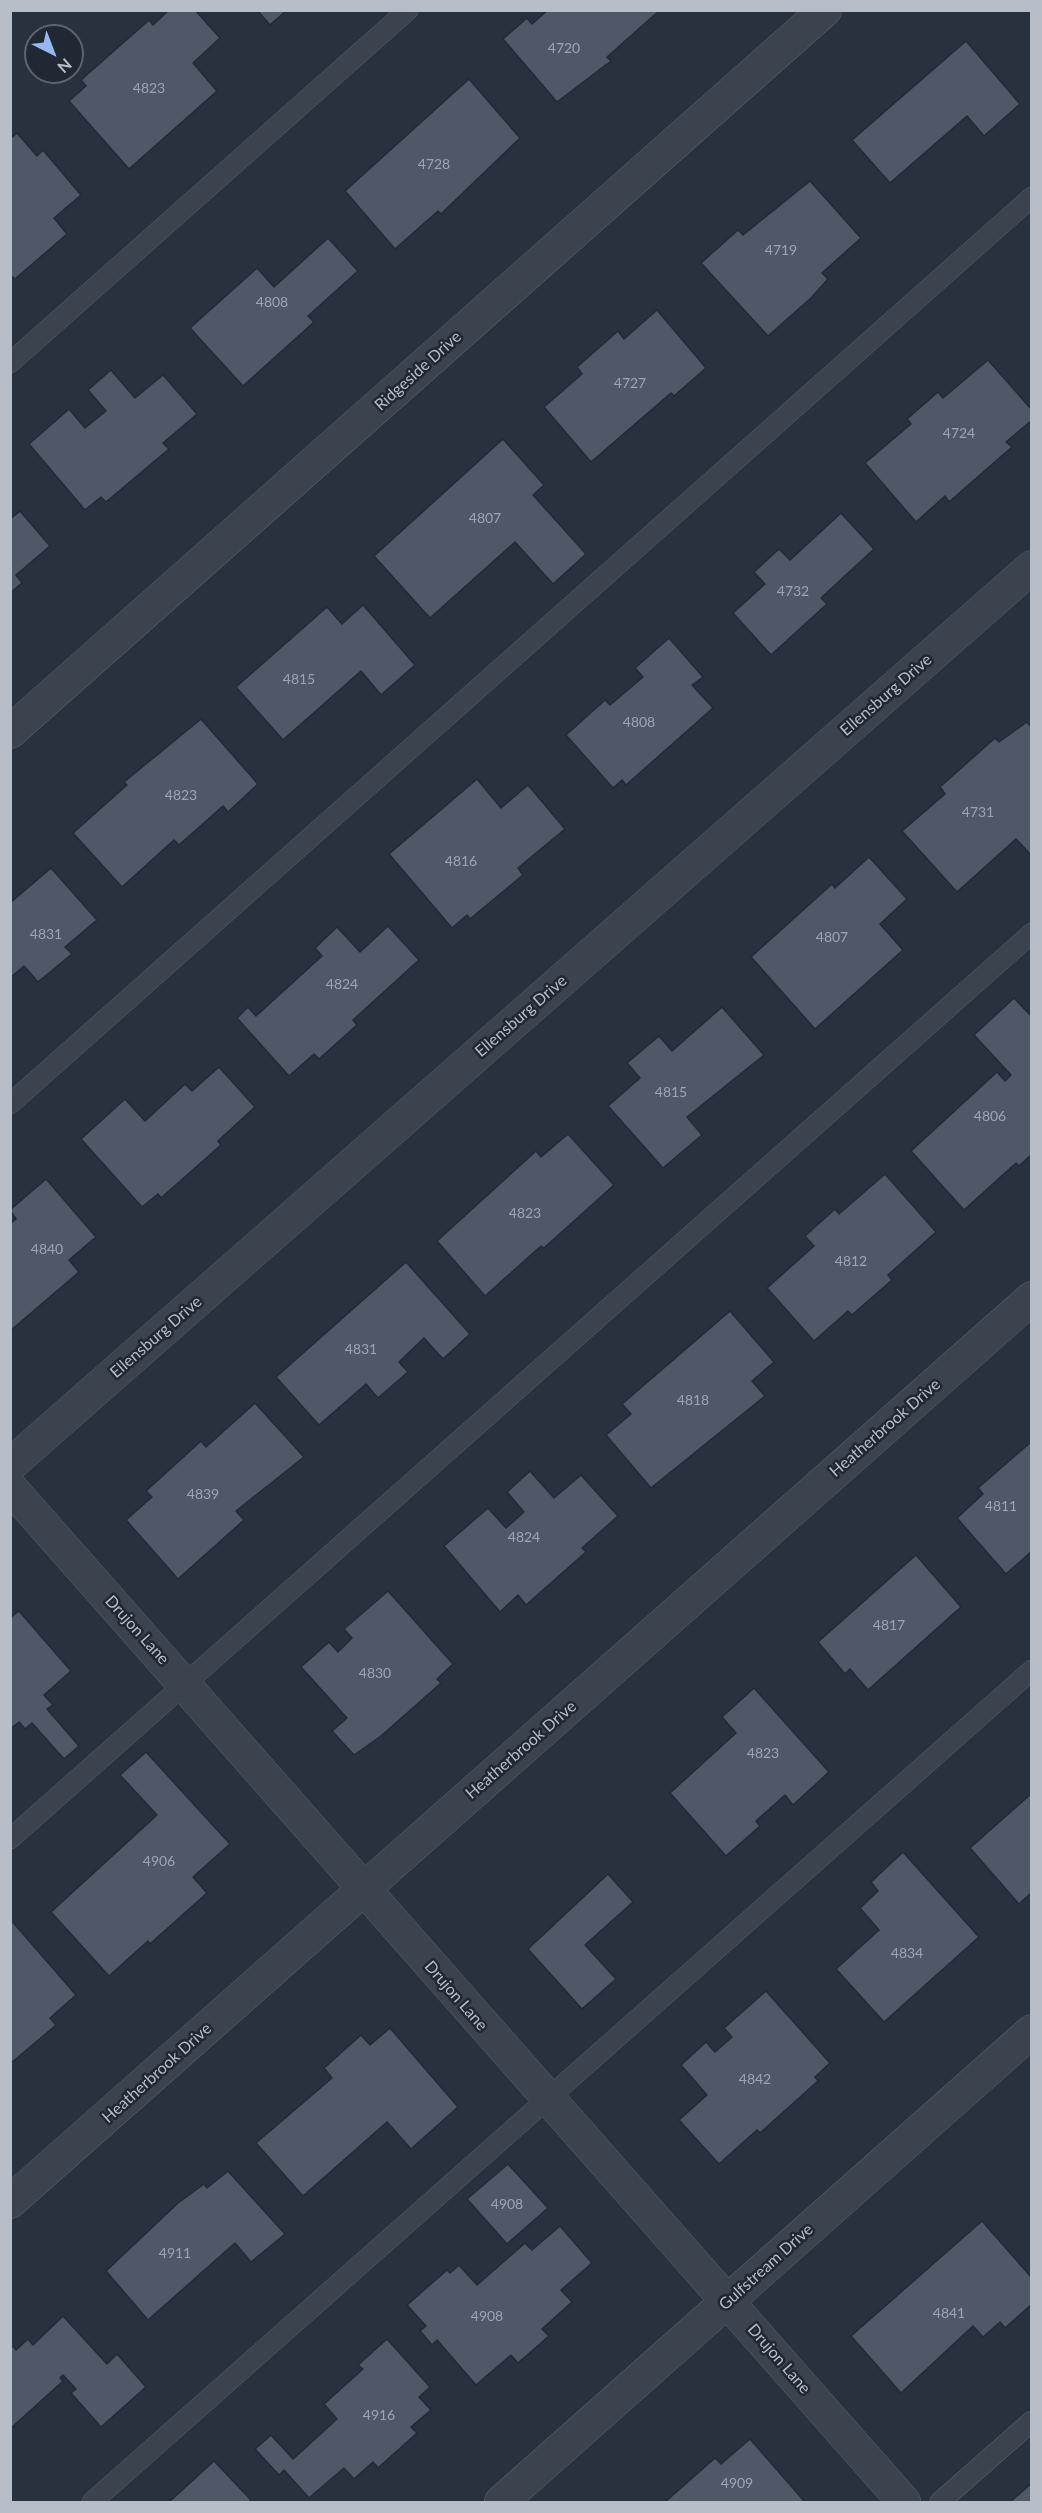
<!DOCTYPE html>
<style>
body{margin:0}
#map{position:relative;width:1042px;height:2513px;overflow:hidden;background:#28313e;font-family:Lato,sans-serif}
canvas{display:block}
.frame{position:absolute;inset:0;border:12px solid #b8bec8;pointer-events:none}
.north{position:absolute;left:24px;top:24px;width:60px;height:60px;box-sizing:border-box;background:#202833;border:2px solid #5d646f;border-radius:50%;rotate:138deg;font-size:16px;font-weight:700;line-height:24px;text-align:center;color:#b8bec8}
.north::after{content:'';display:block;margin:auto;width:21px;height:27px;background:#97b8ee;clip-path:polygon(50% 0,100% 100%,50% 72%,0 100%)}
</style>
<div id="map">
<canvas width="1042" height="2513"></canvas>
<div class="frame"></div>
<div class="north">N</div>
</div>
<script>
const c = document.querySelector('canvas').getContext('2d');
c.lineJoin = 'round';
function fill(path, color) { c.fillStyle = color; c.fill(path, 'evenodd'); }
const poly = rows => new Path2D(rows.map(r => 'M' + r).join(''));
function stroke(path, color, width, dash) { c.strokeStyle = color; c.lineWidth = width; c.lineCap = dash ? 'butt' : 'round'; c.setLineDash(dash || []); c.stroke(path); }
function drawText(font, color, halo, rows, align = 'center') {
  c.font = font + ' Lato,sans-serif'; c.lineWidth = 5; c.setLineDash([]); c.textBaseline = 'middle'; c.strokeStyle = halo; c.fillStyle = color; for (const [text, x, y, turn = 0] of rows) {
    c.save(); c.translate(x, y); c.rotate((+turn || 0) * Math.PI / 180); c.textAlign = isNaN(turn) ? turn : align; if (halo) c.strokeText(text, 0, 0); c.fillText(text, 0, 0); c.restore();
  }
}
const building = poly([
 [169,10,195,10,220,38,193,63,217,91,129,169,69,101,86,86,81,80,149,20,153,25,169,10],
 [257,10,287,10,270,25,257,10],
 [548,10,660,10,607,57,611,61,557,102,503,39,527,18,532,24,548,10],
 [966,41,1020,104,984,136,967,116,890,183,852,140,966,41],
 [469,79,520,138,441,214,438,211,395,249,345,191,469,79],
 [17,133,37,156,43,150,81,195,54,218,67,234,15,279,10,275,10,139,17,133],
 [810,181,861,238,822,273,828,279,811,298,768,336,701,263,738,230,743,235,810,181],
 [328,238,358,271,308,316,314,322,243,386,190,328,257,268,274,287,328,238],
 [657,310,706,368,674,396,671,393,591,462,544,407,582,374,577,367,618,331,624,339,657,310],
 [988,360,1032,410,1032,420,1006,442,1012,447,949,502,945,496,916,522,865,463,911,424,907,419,938,392,943,398,988,360],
 [111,370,135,398,163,375,197,414,163,443,169,449,106,502,101,497,85,510,29,444,69,409,85,428,106,411,88,390,111,370],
 [503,439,544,485,533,495,586,554,553,584,515,542,430,618,374,556,503,439],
 [20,511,50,546,16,575,22,583,10,593,10,519,20,511],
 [841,513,874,549,821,598,827,604,771,655,733,613,765,584,754,572,779,549,790,560,841,513],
 [363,605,415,665,381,695,361,671,283,740,236,687,327,607,342,624,363,605],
 [669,638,703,677,692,685,713,708,626,785,622,780,613,788,566,735,605,700,610,705,643,677,635,668,669,638],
 [201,719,258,784,228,812,223,806,179,845,174,840,122,887,73,833,127,785,124,782,201,719],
 [1027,722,1032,728,1032,856,1016,839,957,892,902,831,945,794,940,787,995,738,999,742,1027,722],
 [477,779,501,808,528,785,565,829,518,868,523,875,470,919,467,915,452,928,389,854,477,779],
 [869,857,907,899,880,924,903,950,815,1029,751,957,832,884,835,888,869,857],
 [51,868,97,920,65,947,72,954,38,982,24,966,10,978,10,903,51,868],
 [388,926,419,960,353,1020,357,1025,319,1059,314,1054,289,1076,237,1018,248,1007,256,1016,322,956,315,948,337,927,360,952,388,926],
 [1014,998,1032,1017,1032,1154,1019,1166,1016,1163,964,1210,911,1151,997,1072,1005,1081,1011,1075,974,1035,1014,998],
 [722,1007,764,1055,687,1117,702,1135,663,1168,608,1106,640,1078,627,1063,659,1036,672,1051,722,1007],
 [219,1067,255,1107,218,1141,221,1145,161,1198,158,1194,142,1207,81,1139,125,1099,145,1121,185,1084,192,1091,219,1067],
 [568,1134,614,1185,544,1248,541,1246,485,1296,437,1241,536,1151,541,1157,568,1134],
 [885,1174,936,1232,888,1275,892,1280,852,1315,848,1311,814,1341,767,1288,814,1246,805,1236,835,1209,839,1214,885,1174],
 [46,1179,96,1237,69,1260,79,1272,10,1331,10,1224,16,1219,10,1210,46,1179],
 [406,1262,470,1334,443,1359,424,1338,399,1362,408,1372,378,1398,366,1384,319,1425,276,1377,406,1262],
 [730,1311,774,1362,752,1381,765,1396,651,1488,606,1435,631,1414,622,1404,730,1311],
 [255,1403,304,1457,236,1511,244,1520,178,1579,126,1520,152,1497,146,1491,201,1441,206,1447,255,1403],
 [1031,1442,1032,1551,1006,1574,957,1518,983,1494,978,1488,1031,1442],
 [530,1471,554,1498,581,1475,618,1516,582,1548,586,1552,526,1605,518,1595,500,1612,444,1546,488,1508,506,1528,524,1512,507,1492,530,1471],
 [916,1555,961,1607,868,1690,850,1669,845,1674,818,1642,916,1555],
 [388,1591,453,1664,437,1679,441,1683,381,1736,354,1755,332,1731,347,1718,301,1667,329,1642,338,1652,352,1638,344,1629,388,1591],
 [19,1611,71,1671,44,1695,53,1705,47,1709,79,1746,64,1759,32,1723,25,1729,19,1722,10,1729,10,1618,19,1611],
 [754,1688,829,1772,793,1805,785,1795,756,1821,760,1826,726,1856,670,1793,736,1733,722,1717,754,1688],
 [146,1752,230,1844,193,1877,207,1893,150,1944,148,1941,109,1976,51,1912,157,1815,120,1775,146,1752],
 [1032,1793,1032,1892,1019,1904,970,1848,1032,1793],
 [903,1852,979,1937,884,2022,836,1969,879,1930,860,1908,878,1891,871,1882,903,1852],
 [608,1874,633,1902,585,1945,616,1979,582,2009,528,1949,608,1874],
 [10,1919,76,1995,50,2018,56,2025,10,2064,10,1919],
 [766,1991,830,2063,815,2077,818,2081,760,2133,757,2130,719,2164,679,2120,707,2095,681,2065,706,2042,715,2052,732,2037,724,2028,766,1991],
 [390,2028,458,2107,411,2149,387,2122,303,2196,256,2143,332,2078,324,2068,361,2035,370,2045,390,2028],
 [508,2164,548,2208,507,2244,467,2199,508,2164],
 [228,2171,285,2234,251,2262,235,2243,148,2320,106,2271,178,2203,204,2184,207,2188,228,2171],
 [982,2221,1032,2278,1032,2304,1005,2328,1000,2322,983,2337,973,2326,901,2393,851,2336,982,2221],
 [560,2226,592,2263,561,2290,572,2302,542,2329,549,2336,518,2363,511,2355,476,2385,437,2340,432,2345,420,2331,426,2326,407,2305,447,2270,450,2273,459,2265,477,2285,525,2243,532,2250,560,2226],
 [63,2316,107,2364,117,2354,146,2387,101,2427,71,2393,76,2389,63,2375,60,2378,63,2381,10,2429,10,2348,13,2346,16,2350,28,2339,33,2345,63,2316],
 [387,2339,430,2387,419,2397,431,2410,411,2427,417,2433,378,2468,373,2462,354,2479,344,2468,309,2498,284,2470,279,2475,255,2449,271,2435,293,2459,337,2419,324,2404,363,2369,358,2365,387,2339],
 [750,2439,805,2502,665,2502,715,2458,721,2464,750,2439],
 [214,2461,251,2500,249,2502,169,2502,214,2461],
 [1032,2483,1032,2502,1010,2502,1032,2483]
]);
const service = poly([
 [10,363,408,10],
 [10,1104,1032,197],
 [10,1839,1032,933],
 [92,2502,1032,1670],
 [940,2502,1032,2421]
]);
const minor = poly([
 [10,732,825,10],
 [10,1465,1032,567],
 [10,1487,904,2502],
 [10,2202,1032,1298],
 [501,2502,1032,2031]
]);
const numberNames = [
 ["4720",564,48],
 ["4823",149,88],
 ["4728",434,164],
 ["4719",781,250],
 ["4808",272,302],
 ["4727",630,383],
 ["4724",959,433],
 ["4807",485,518],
 ["4732",793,591],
 ["4815",299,679],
 ["4808",639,722],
 ["4823",181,795],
 ["4731",978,812],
 ["4816",461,861],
 ["4831",46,934],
 ["4807",832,937],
 ["4824",342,984],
 ["4815",671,1092],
 ["4806",990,1116],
 ["4823",525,1213],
 ["4840",47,1249],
 ["4812",851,1261],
 ["4831",361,1349],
 ["4818",693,1400],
 ["4839",203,1494],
 ["4811",1001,1506],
 ["4824",524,1537],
 ["4817",889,1625],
 ["4830",375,1673],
 ["4823",763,1753],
 ["4906",159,1861],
 ["4834",907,1953],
 ["4842",755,2079],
 ["4908",507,2204],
 ["4911",175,2253],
 ["4841",949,2313],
 ["4908",487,2316],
 ["4916",379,2415],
 ["4909",737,2483]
];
const streetNames = [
 ["Ridgeside Drive",418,371,-42],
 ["Ellensburg Drive",886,695,-41],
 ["Ellensburg Drive",521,1016,-41],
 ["Ellensburg Drive",156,1337,-41],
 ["Heatherbrook Drive",885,1428,-41],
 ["Drujon Lane",137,1630,48],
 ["Heatherbrook Drive",521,1750,-41],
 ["Drujon Lane",456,1996,49],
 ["Heatherbrook Drive",157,2073,-42],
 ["Gulfstream Drive",766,2267,-42],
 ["Drujon Lane",779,2359,49]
];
fill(building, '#4e5866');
stroke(building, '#222a35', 1.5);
stroke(service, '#59616b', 21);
stroke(minor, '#59616b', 34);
stroke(service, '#3b434e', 20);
stroke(minor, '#3b434e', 33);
drawText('14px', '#9ea4b0', null, numberNames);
drawText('16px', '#b8bec8', '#202833', streetNames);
</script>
